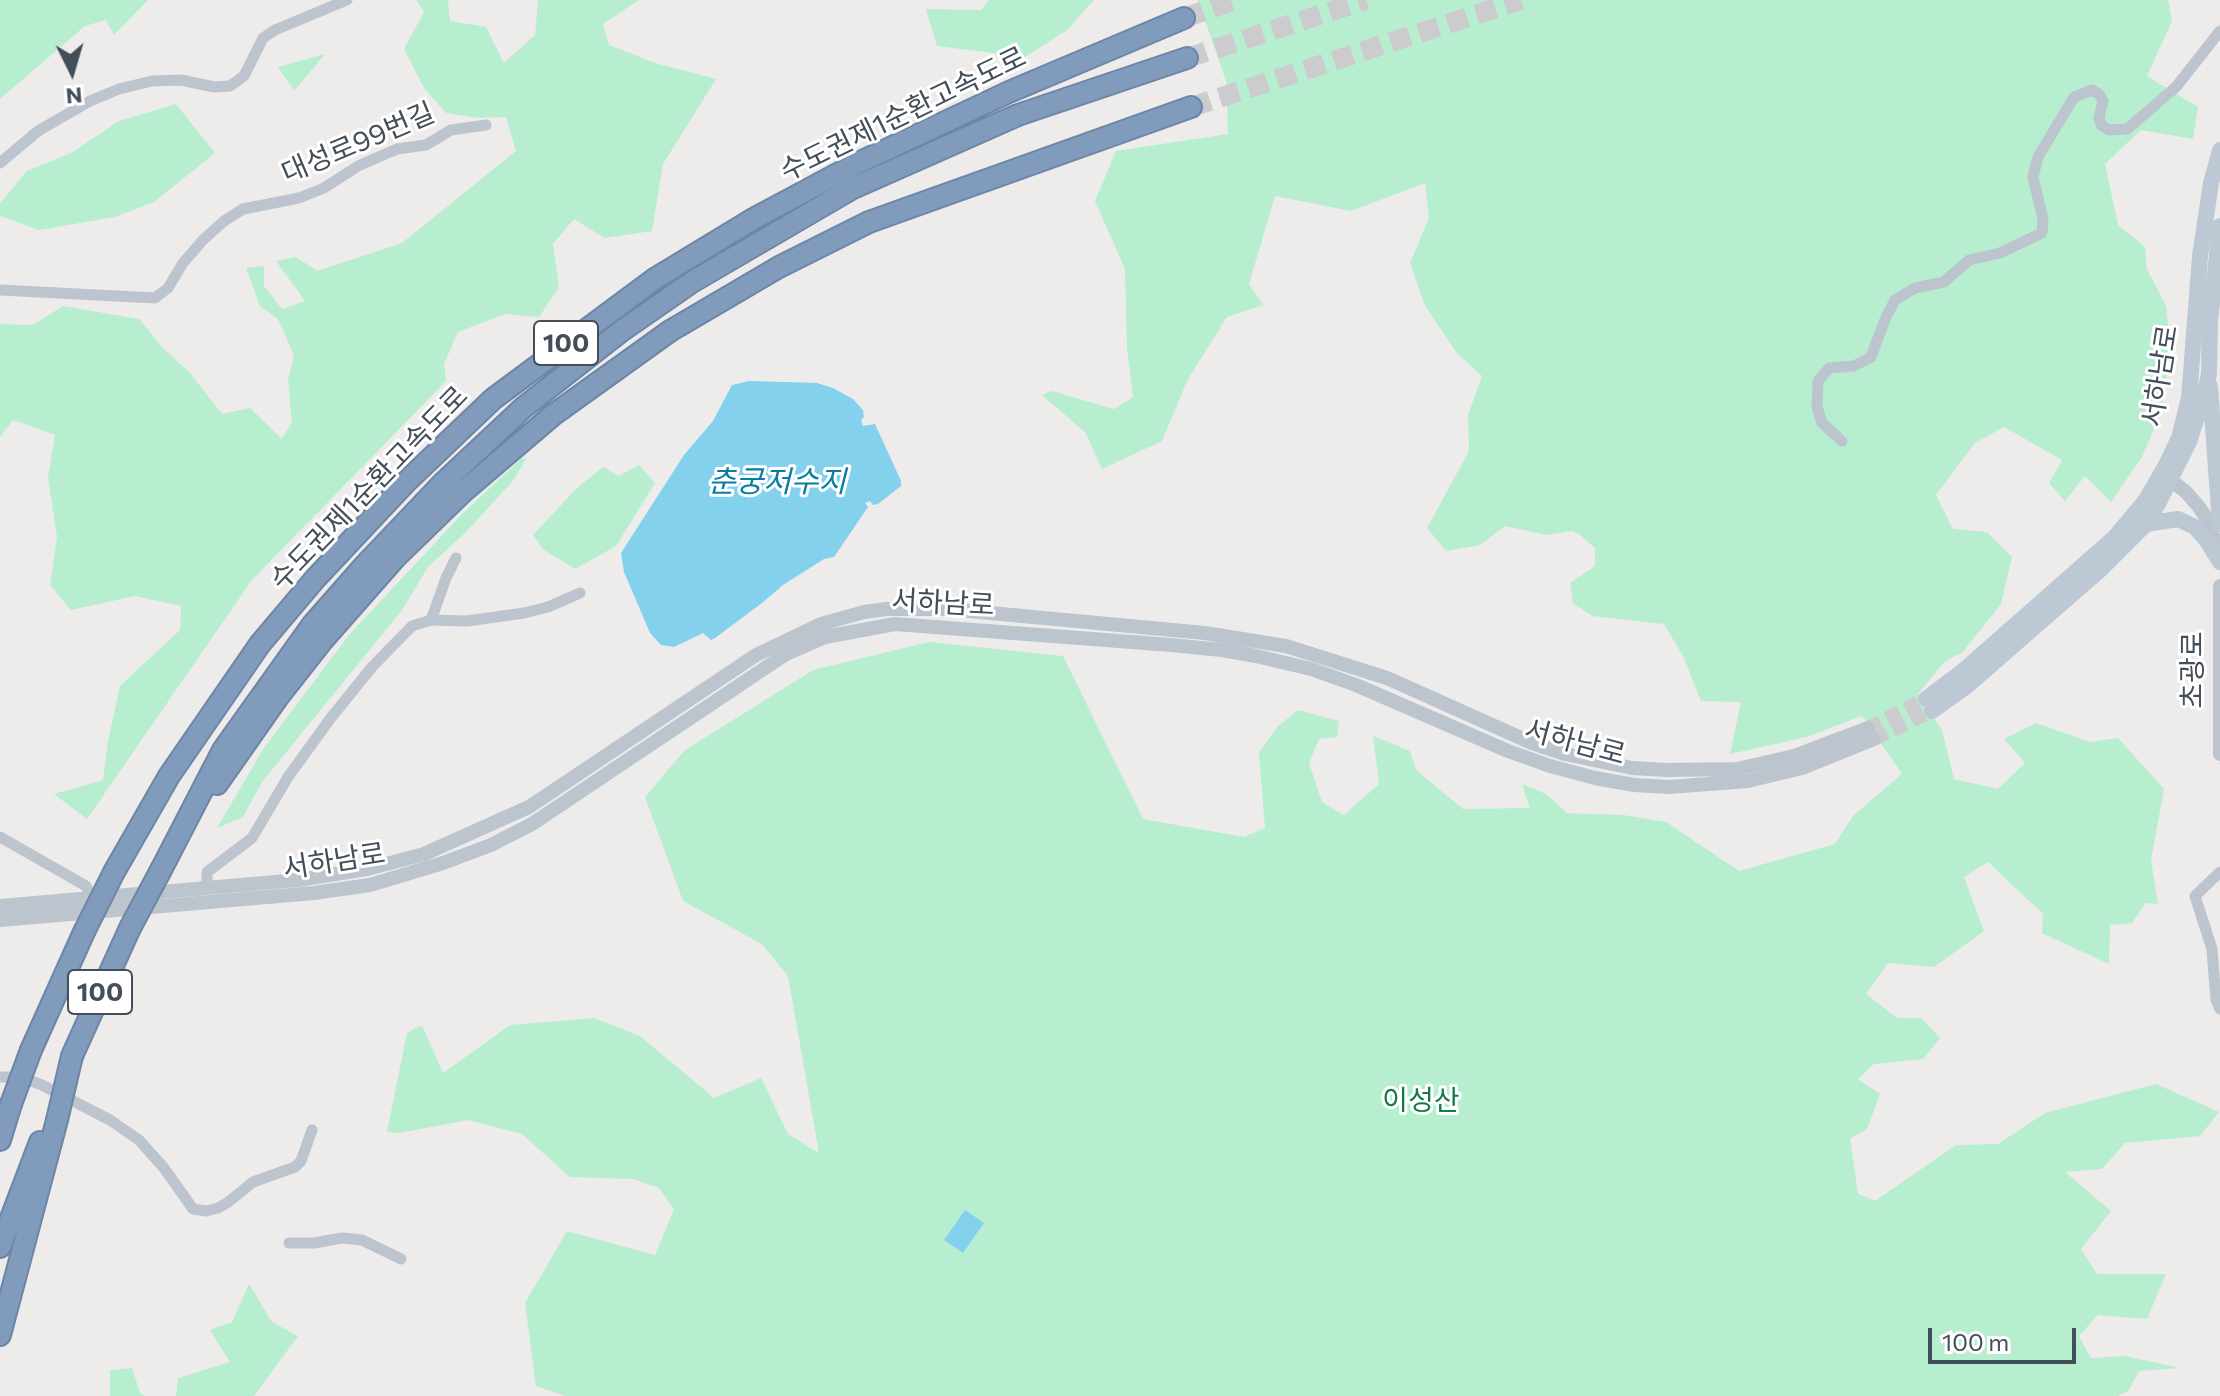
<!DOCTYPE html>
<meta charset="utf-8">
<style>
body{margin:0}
#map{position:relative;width:2220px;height:1396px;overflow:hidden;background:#eeebeb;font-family:Commissioner,sans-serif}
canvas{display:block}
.north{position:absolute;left:32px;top:32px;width:80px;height:80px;-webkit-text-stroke:6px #fff;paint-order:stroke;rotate:175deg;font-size:22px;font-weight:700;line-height:32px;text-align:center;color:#444e59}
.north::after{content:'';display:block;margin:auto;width:28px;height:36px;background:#444e59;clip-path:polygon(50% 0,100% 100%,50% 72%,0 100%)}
.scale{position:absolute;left:1928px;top:1328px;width:148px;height:36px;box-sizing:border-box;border:4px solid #444e59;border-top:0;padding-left:10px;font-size:24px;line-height:28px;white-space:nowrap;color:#444e59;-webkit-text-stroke:6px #fff;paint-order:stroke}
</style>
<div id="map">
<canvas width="2220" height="1396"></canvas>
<div class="north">N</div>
<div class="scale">100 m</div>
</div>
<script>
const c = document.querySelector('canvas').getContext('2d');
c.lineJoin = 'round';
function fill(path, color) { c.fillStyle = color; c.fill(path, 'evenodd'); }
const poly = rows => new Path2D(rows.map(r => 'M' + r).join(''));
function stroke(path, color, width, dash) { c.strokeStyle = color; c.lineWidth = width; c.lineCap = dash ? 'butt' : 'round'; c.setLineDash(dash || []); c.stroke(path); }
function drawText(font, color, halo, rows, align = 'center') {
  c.font = font + ' Commissioner,"Noto Sans KR",sans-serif'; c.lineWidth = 6; c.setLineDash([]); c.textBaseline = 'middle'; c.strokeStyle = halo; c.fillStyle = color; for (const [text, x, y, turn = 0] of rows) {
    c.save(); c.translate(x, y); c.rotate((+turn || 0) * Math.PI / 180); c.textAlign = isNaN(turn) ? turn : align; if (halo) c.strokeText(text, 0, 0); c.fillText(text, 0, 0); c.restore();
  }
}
const green = poly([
 [0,0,148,0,114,35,106,20,85,26,0,99],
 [416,0,448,0,450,21,486,27,504,63,535,35,538,0,639,0,603,24,609,45,655,63,716,79,663,164,652,231,605,238,574,219,553,244,559,287,539,317,505,314,458,332,444,364,446,381,252,580,87,819,54,794,103,780,108,741,120,686,180,630,181,606,135,596,71,610,50,585,57,537,48,477,55,435,13,420,0,437,0,324,33,325,63,306,139,319,163,348,190,373,222,414,250,408,282,439,292,422,288,380,294,355,278,319,260,306,246,268,264,266,264,286,282,309,305,301,276,261,296,257,317,271,402,243,516,151,506,117,479,118,446,113,424,88,404,49,424,12],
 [989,0,1094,0,1067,30,1025,57,937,46,926,9,981,10],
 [1198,0,2168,0,2172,21,2147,76,2198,107,2193,139,2141,130,2105,164,2118,225,2145,247,2147,269,2166,306,2171,347,2161,413,2142,457,2111,502,2085,476,2065,501,2049,483,2062,460,2004,427,1975,443,1936,495,1953,529,1987,532,2012,557,2001,604,1962,653,1945,661,1918,694,1942,730,1954,779,1998,789,2025,763,2004,739,2036,723,2090,742,2118,738,2164,789,2151,860,2158,904,2146,903,2132,923,2110,925,2109,964,2042,933,2043,914,1988,862,1964,877,1984,931,1934,967,1888,963,1866,994,1897,1018,1921,1018,1940,1038,1923,1059,1874,1064,1858,1079,1880,1094,1867,1129,1850,1138,1858,1194,1875,1201,1956,1145,1998,1144,2045,1113,2156,1084,2219,1112,2200,1136,2125,1143,2102,1169,2065,1172,2111,1211,2081,1249,2097,1274,2166,1274,2147,1319,2098,1315,2079,1336,2091,1358,2125,1356,2180,1368,2139,1371,2128,1391,2118,1396,565,1396,536,1386,525,1303,567,1231,655,1255,674,1209,659,1188,633,1179,570,1177,522,1134,468,1120,400,1133,387,1132,407,1033,422,1025,443,1073,510,1025,594,1018,640,1036,714,1098,761,1078,788,1134,819,1153,788,976,762,944,683,901,645,797,685,750,813,670,929,642,1063,656,1143,819,1244,837,1265,828,1259,753,1277,727,1298,710,1339,721,1337,737,1319,739,1309,763,1322,802,1344,815,1379,784,1373,736,1410,751,1416,770,1463,809,1530,808,1522,784,1546,794,1567,813,1623,815,1666,822,1739,871,1835,844,1853,816,1902,774,1862,716,1806,737,1730,754,1741,702,1701,701,1683,656,1664,624,1592,616,1573,603,1570,583,1595,566,1595,548,1579,534,1572,531,1547,535,1505,526,1480,545,1446,551,1427,528,1469,451,1468,415,1482,376,1457,353,1425,306,1410,263,1429,218,1425,183,1351,211,1275,196,1249,284,1263,305,1227,317,1188,379,1162,441,1102,469,1085,432,1042,395,1052,391,1114,409,1133,397,1127,349,1125,269,1095,201,1116,151,1228,134,1226,81],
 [325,54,294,91,278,67],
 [176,104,215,153,154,202,115,217,39,230,0,216,0,203,27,171,71,153,119,121],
 [521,459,526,459,512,482,465,533,428,567,402,610,262,782,243,817,217,828,264,748,349,635,462,514],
 [639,465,655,483,616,546,575,569,544,550,533,535,577,488,603,467,619,476],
 [249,1284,272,1322,298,1336,254,1396,176,1396,178,1378,230,1362,210,1330,232,1322],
 [132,1368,140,1393,145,1396,110,1396,110,1370]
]);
const water = poly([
 [749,381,817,383,833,388,853,399,863,410,864,417,861,420,863,426,875,424,901,481,901,486,878,504,873,505,870,501,865,503,868,507,834,557,824,559,783,585,762,603,715,638,711,640,703,633,674,647,661,645,650,633,624,572,621,553,684,455,713,421,732,385],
 [965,1210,984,1223,963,1253,944,1240]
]);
const tertiaryTunnel = poly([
 [1868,728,1926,699],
 [1874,739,1932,711]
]);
const motorwayTunnel = poly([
 [1184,18,1235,0],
 [1187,58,1366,0],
 [1191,107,1521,0]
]);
const minor = poly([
 [0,163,38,131,90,101,119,89,152,81,181,80,214,87,230,86,244,76,263,38,275,30,347,0],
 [0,290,155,298,168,288,183,263,203,240,224,221,243,209,299,198,324,188,358,166,397,149,426,145,451,130,486,125],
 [1842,441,1822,423,1817,407,1818,381,1829,368,1854,366,1871,357,1886,317,1895,300,1915,288,1944,282,1969,260,2000,253,2042,233,2043,219,2033,177,2038,157,2074,97,2092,90,2099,94,2103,101,2099,118,2102,126,2109,130,2127,129,2176,87,2220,31],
 [431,620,446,578,456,558],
 [0,837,86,886,92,898],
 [2220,872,2195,896,2212,949,2216,1000,2220,1009],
 [207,887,207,872,252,838,288,777,330,719,372,667,412,626,431,620,467,621,524,613,548,607,580,593],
 [0,1077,20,1077,42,1085,110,1120,139,1140,164,1168,193,1209,206,1211,218,1208,227,1203,253,1182,295,1167,301,1161,312,1130],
 [289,1243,314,1243,342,1238,362,1240,401,1259]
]);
const tertiary = poly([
 [2163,474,2186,492,2199,507,2209,522,2218,553],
 [2220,586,2220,754],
 [0,906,298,880,367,869,424,854,529,807,756,655,821,624,864,612,886,609,947,609,1205,633,1286,646,1387,678,1532,743,1565,754,1632,768,1666,770,1737,769,1794,756,1868,728],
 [0,920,314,893,370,885,443,863,491,845,532,824,786,654,825,637,895,624,1171,645,1222,650,1256,656,1311,669,1356,685,1508,751,1550,766,1595,778,1634,785,1669,787,1748,781,1802,768,1874,739]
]);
const secondary = poly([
 [2210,386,2220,524],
 [2146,524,2178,519,2195,527,2207,541,2220,562],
 [1926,699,1963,671,2115,537,2146,500,2166,465,2179,438,2189,398,2200,256,2211,183,2220,150],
 [1932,711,1967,686,2100,570,2146,524,2158,504,2189,442,2204,395,2209,374,2210,321,2220,226]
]);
const motorway = poly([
 [217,784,278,697,322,641,395,558,465,490,553,415,670,331,779,267,869,222,1191,107],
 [162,868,223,750,313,624,365,565,443,483,523,408,620,332,692,282,853,188,1018,115,1187,58],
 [114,872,169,776,260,644,315,579,406,482,493,399,656,278,755,218,858,163,1009,92,1184,18],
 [31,1050,84,932],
 [72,1056,130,928],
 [0,1140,11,1104],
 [0,1247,40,1142],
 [0,1335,57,1120]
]);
const motorwayBridge = poly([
 [130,928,162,868],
 [84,932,114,872],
 [11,1104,31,1050],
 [57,1120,72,1056]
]);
const shields = [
 [566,343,64],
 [100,992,64]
];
const shieldNames = [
 ["100",566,343],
 ["100",100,992]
];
const streetNames = [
 ["수도권제1순환고속도로",903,114,-26],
 ["대성로99번길",358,143,-23],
 ["서하남로",2160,376,-81],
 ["수도권제1순환고속도로",369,488,-46],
 ["서하남로",943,603,3],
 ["초광로",2193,670,-90],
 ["서하남로",1575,742,15],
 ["서하남로",334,861,-9]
];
const parkNames = [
 ["이성산",1421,1101]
];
const waterNames = [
 ["춘궁저수지",777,482]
];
fill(green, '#b7eecf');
fill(water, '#83d1ec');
stroke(tertiaryTunnel, '#ccccce', 14, [14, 7]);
stroke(motorwayTunnel, '#ccccce', 20, [20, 10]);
stroke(motorway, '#6d86a7', 24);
stroke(minor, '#bcc5ce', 11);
stroke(tertiary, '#bcc5ce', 14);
stroke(secondary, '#bdc8d5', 16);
stroke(motorway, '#819bbc', 20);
stroke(motorwayBridge, '#6d86a7', 24, []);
stroke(motorwayBridge, '#819bbc', 20);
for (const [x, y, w] of shields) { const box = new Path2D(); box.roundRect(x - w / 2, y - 22, w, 44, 6); c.fillStyle = '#fff'; c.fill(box); stroke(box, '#444e59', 2); }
drawText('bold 26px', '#444e59', null, shieldNames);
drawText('28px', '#444e59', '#fff', streetNames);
drawText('28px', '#15794c', '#fff', parkNames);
drawText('italic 30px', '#0a7da5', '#fff', waterNames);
</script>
